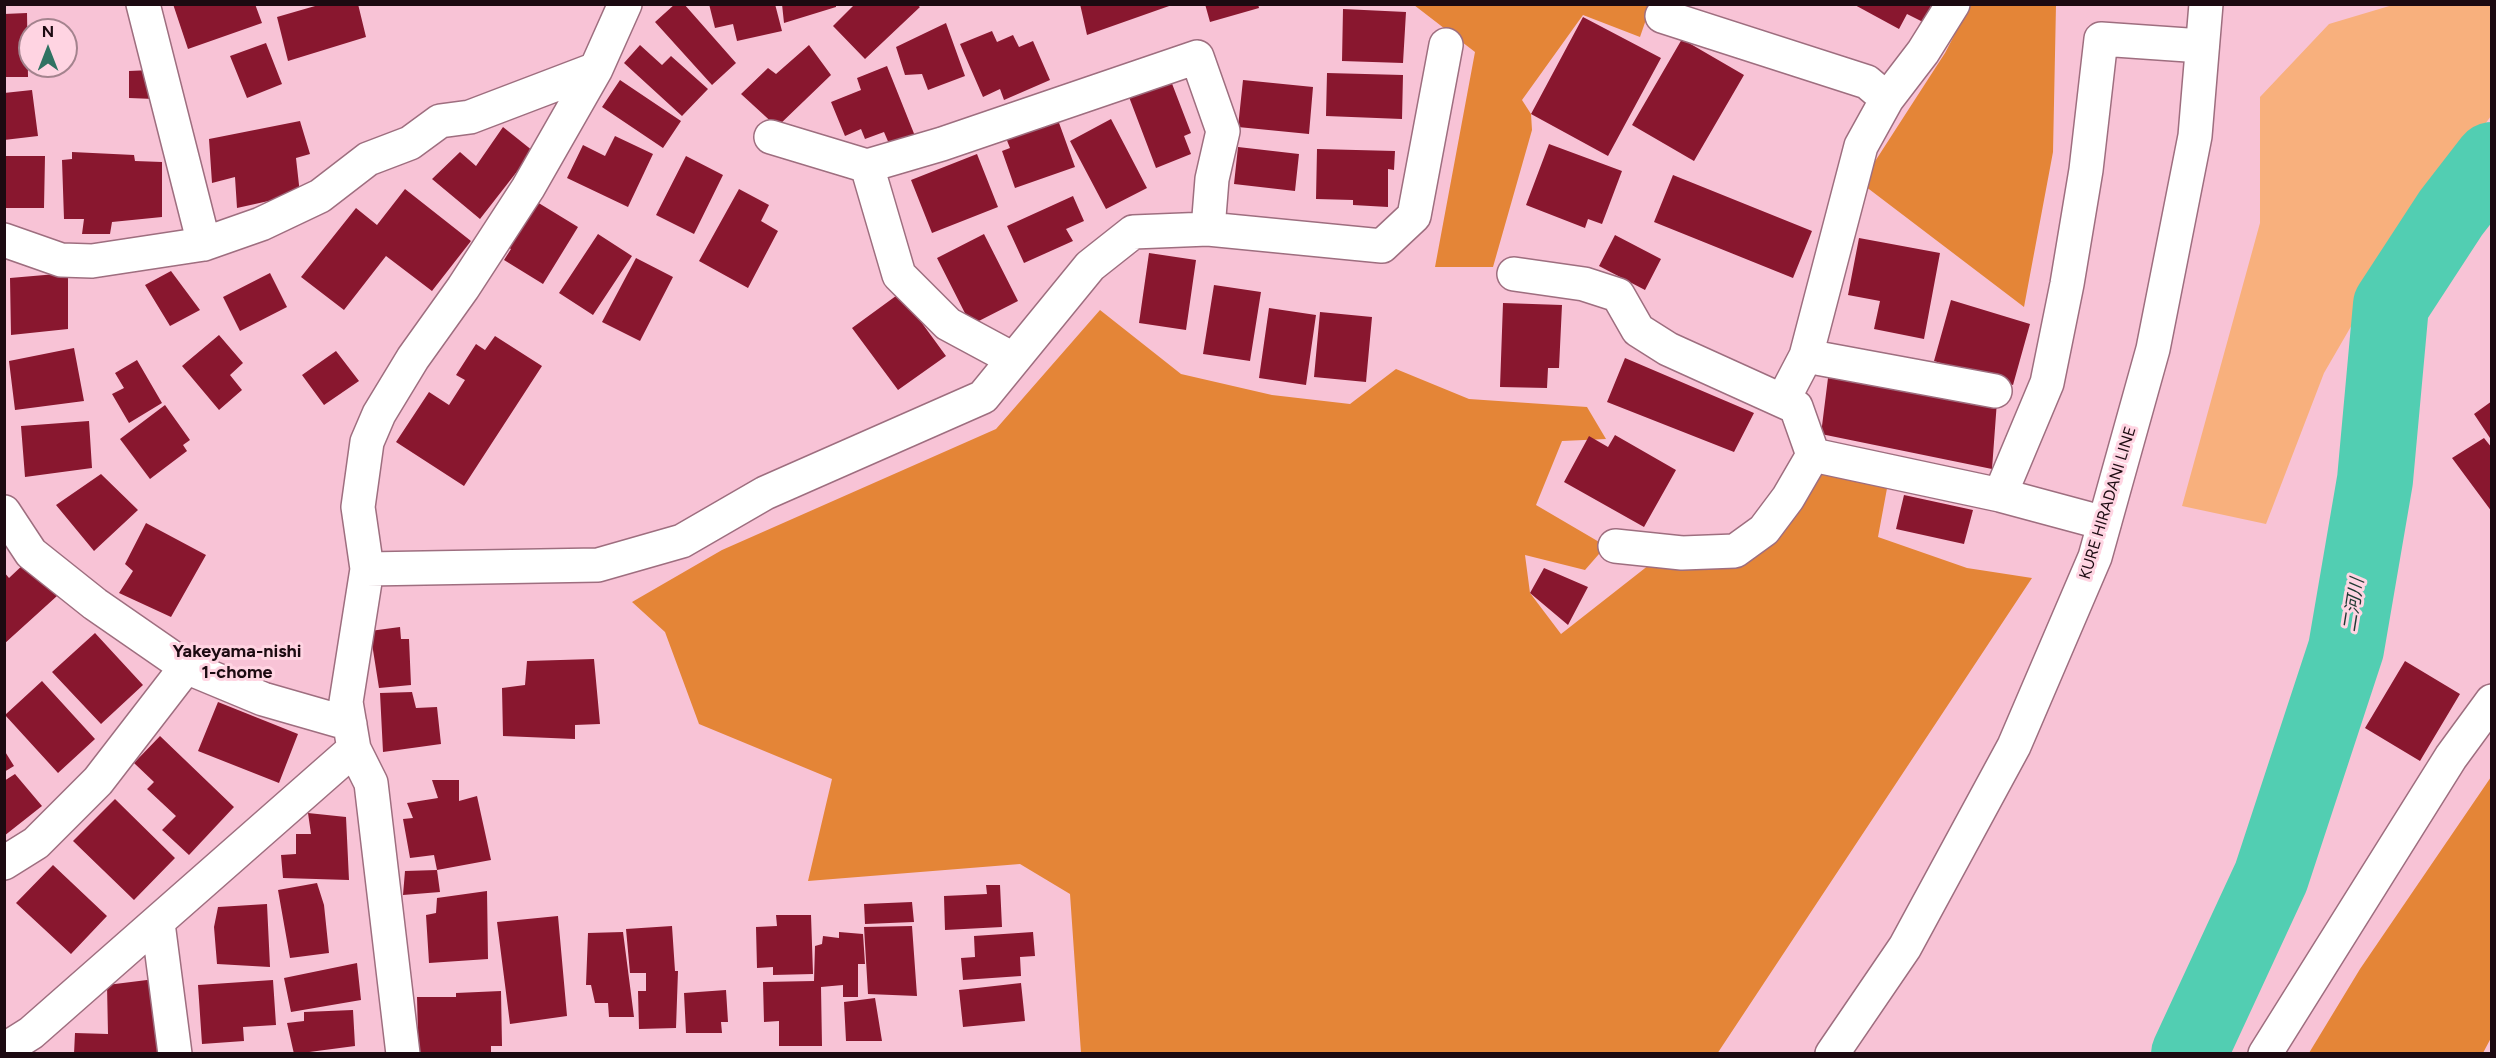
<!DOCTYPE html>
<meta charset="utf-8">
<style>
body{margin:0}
#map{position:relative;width:2496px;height:1058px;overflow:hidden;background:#f8c3d6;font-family:Figtree,sans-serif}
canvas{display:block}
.frame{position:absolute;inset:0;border:6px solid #1c0a11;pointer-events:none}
.north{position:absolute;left:18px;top:18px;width:60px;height:60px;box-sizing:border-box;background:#ffd4e2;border:2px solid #a4838e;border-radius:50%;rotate:0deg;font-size:16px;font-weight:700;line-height:24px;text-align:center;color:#1c0a11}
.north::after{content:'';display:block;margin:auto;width:21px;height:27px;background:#307262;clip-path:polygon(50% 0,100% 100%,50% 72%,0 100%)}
</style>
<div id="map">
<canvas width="2496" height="1058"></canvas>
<div class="frame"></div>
<div class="north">N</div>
</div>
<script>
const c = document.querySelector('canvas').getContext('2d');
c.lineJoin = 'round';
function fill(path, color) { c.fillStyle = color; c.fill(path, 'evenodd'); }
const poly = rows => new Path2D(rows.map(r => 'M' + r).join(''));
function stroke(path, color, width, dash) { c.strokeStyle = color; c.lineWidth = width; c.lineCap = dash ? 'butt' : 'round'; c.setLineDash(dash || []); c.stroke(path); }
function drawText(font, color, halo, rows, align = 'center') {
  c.font = font + ' Figtree,"Noto Sans JP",sans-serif'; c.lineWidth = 6; c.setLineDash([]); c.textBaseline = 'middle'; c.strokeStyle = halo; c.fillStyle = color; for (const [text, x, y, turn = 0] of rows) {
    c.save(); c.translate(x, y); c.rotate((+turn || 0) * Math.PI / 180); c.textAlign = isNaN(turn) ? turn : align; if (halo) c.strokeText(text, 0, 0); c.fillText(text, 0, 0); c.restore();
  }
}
const green = poly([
 [2396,4,2491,5,2491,116,2411,223,2324,373,2266,524,2182,506,2260,223,2260,97,2329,24]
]);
const forest = poly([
 [1414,5,1651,5,1640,37,1583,15,1522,100,1531,114,1532,130,1493,267,1435,267,1475,52],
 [1970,5,2056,5,2053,152,2024,307,1861,183,1945,53],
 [1100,310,1181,374,1272,395,1350,404,1396,369,1469,399,1587,407,1606,439,1562,441,1536,505,1606,546,1585,570,1525,555,1530,593,1561,634,1649,565,1706,568,1740,568,1781,532,1827,465,1888,483,1878,537,1967,568,2032,578,1717,1054,1081,1053,1070,894,1020,864,808,881,832,779,699,724,665,632,632,602,722,550,996,429],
 [2491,777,2492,1036,2483,1053,2309,1053,2360,969]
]);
const river = poly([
 [2189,1054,2271,877,2346,649,2375,480,2391,305,2451,213,2492,160]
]);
const building = poly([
 [173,4,255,4,262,23,188,49],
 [322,4,358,4,366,37,288,61,277,17],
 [675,4,684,4,736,63,712,85,655,22],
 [709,4,775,4,782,31,737,41,733,24,715,28],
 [782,4,836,4,836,7,784,23],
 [855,4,916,4,920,7,865,59,833,26],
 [1080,4,1172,4,1172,5,1087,35],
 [1205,4,1258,4,1259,8,1210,22],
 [1853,4,1932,4,1923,22,1907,14,1899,29],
 [1343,9,1406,12,1403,63,1342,61],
 [27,13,28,77,4,77,4,14],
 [1583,17,1661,58,1608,156,1531,114],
 [946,23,965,76,928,90,922,74,905,75,896,47],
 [992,31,997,42,1013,35,1019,47,1033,41,1050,80,1004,100,1000,89,983,97,960,44],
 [1682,39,1744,75,1694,161,1632,125],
 [266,43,282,84,247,98,230,56],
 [640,45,662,65,671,56,708,89,682,116,624,63],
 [809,45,831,75,777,127,741,94,768,68,776,74],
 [887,66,915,136,890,146,884,132,865,139,861,129,845,136,831,102,861,90,857,78],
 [151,70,154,99,129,98,129,71],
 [1327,73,1403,75,1402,119,1326,116],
 [620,80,681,121,663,148,602,107],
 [1243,80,1313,87,1309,134,1238,127],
 [1171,81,1191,133,1184,136,1191,154,1156,168,1129,97],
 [32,90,38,136,4,140,4,93],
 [1111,119,1147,188,1106,209,1070,141],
 [1058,120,1075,167,1015,188,1002,151,1010,148,1006,138],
 [300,121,310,154,296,158,300,194,237,208,235,177,212,183,209,139],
 [503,127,533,151,480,219,432,179,460,152,476,166],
 [615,136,653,154,628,207,567,178,583,145,605,156],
 [1549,144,1622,171,1602,224,1588,219,1585,228,1526,205],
 [1238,147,1299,154,1295,191,1234,184],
 [1317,149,1395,151,1394,170,1388,169,1388,207,1353,205,1353,200,1316,199],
 [72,152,134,155,135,161,162,162,162,217,112,222,110,234,82,234,84,219,64,219,62,160,72,159],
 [977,154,998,207,932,233,911,180],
 [4,156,45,156,44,208,4,208],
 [686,156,723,175,694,234,656,215],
 [1673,175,1812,231,1793,278,1654,222],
 [405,189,471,241,432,291,386,256,344,310,301,277,356,208,377,225],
 [739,189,769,205,761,221,778,231,748,288,699,261],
 [1073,196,1084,221,1066,229,1073,241,1024,263,1007,226],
 [537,202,578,227,543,284,504,260,511,249,502,244],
 [598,234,632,256,593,315,559,293],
 [984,234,1018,301,971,325,937,258],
 [1615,235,1661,259,1645,290,1599,266],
 [1859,238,1940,253,1924,339,1874,329,1880,301,1848,295],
 [1149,253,1196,260,1186,330,1139,323],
 [636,258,673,277,640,341,602,322],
 [171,271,200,310,170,326,145,285],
 [68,273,68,329,11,335,10,278],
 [270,273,287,307,240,331,223,297],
 [1214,285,1261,292,1250,361,1203,354],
 [900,293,946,356,898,390,852,328],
 [1951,300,2030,324,2013,385,1934,361],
 [1503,303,1562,305,1559,368,1548,368,1547,388,1500,387],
 [1269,308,1316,315,1306,385,1259,378],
 [1320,312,1372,317,1366,382,1314,377],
 [219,335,243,363,230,375,242,390,219,410,182,366],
 [495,336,542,366,464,486,396,442,429,392,449,405,465,380,456,375,476,344,485,350],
 [74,348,84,401,15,410,9,361],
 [336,351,359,381,324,405,302,375],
 [1625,358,1754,413,1734,452,1607,402],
 [137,360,162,403,129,423,112,394,124,388,115,373],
 [1828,378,1997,401,1992,469,1821,434],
 [2492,401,2492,441,2474,414],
 [165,405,190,440,183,445,187,451,150,479,120,439],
 [89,421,92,468,25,477,21,426],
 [1615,435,1676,470,1644,527,1564,482,1589,436,1608,447],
 [2484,438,2492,448,2492,512,2452,458],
 [101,474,138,510,94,551,56,505],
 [1904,495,1973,510,1964,544,1896,529],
 [146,523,206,555,171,617,119,593,133,571,125,564],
 [26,562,57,596,4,644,4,572,9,578],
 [1544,568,1588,587,1568,625,1530,593],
 [400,627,401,639,409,639,411,685,379,688,370,631],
 [95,633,143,685,101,724,52,672],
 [594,659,600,724,575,725,575,739,503,736,502,688,525,685,527,661],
 [2405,661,2460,694,2420,761,2365,728],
 [42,681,95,739,58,773,5,715],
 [412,692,416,708,437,707,441,744,383,752,380,693],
 [218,702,298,734,279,783,198,751],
 [160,736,234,807,189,855,162,830,176,816,147,789,154,782,134,763],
 [4,750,14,766,4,772],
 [15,774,42,806,4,836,4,781],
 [432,780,459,780,459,801,477,796,491,860,437,870,434,855,410,858,403,819,413,818,407,803,438,798],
 [115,799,175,858,134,900,73,841],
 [308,813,346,817,349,880,283,878,281,855,296,854,296,834,311,834],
 [53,865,107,916,71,954,16,903],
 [437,870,440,892,403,895,405,871],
 [317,883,324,905,329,953,290,958,278,890],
 [986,885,1000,885,1002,927,945,930,944,896,987,894],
 [487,891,488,959,429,963,426,915,436,913,437,898],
 [912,902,914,922,865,924,864,904],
 [267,904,270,967,217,964,214,927,218,907],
 [776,915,811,915,813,974,773,975,773,967,757,968,756,927,777,926],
 [558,916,567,1016,510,1024,497,922],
 [672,926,675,971,678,971,676,1028,639,1029,638,991,646,991,646,973,630,973,626,929],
 [912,926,917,996,868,994,864,927],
 [623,932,634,1017,609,1017,608,1003,595,1003,591,985,586,985,588,933],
 [839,932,863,934,865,964,858,964,858,997,843,997,843,985,821,987,822,1046,779,1046,779,1021,764,1022,763,982,814,981,815,946,822,944,823,936,839,938],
 [1033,932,1035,956,1020,957,1021,976,963,980,961,958,975,957,974,936],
 [357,963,361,1000,291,1012,284,978],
 [155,979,161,1054,74,1054,75,1033,108,1034,107,985],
 [273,980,276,1025,243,1027,244,1041,202,1044,198,985],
 [1021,983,1025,1021,963,1027,959,990],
 [726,990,728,1022,721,1022,722,1033,686,1033,684,993],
 [501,991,502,1046,491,1046,491,1054,410,1054,410,1032,418,1034,417,997,456,997,456,993],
 [875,998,882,1041,846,1041,844,1002],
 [353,1010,355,1046,294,1054,287,1023,304,1021,304,1012]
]);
const minor = poly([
 [143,4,204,244],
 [1662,16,1867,82,1887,99],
 [771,137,867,166],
 [4,240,61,260,92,261,204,244,261,224,320,196,368,159,410,143,440,121,470,117,596,69],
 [1514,274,1584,284,1618,295,1638,330,1668,349,1796,407,1813,455,1788,498,1764,530,1735,551,1682,553,1615,546],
 [1806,356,1861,146,1887,99,1923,52,1953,4],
 [1013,359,948,324,899,275,867,166,942,144,1197,57,1223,131,1212,179,1208,229],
 [1783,400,1806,356,1995,391],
 [1813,455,2000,495,2104,523],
 [2000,495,2047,383,2067,284,2086,170,2101,39,2202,46],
 [4,512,31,553,95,604,186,667,263,699,350,724],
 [367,569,598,565,682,541,765,493,983,397,1090,266,1133,232,1208,229,1382,246,1414,216,1446,45],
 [4,863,36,843,98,781,186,667],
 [158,923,175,1054],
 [4,1050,31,1033,354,749],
 [403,1054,371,783,354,749,346,702,367,569,358,507,367,442,379,414,413,358,463,288,528,188,596,69,625,4],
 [2265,1054,2451,757,2492,701]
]);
const major = poly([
 [1832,1054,1905,947,2014,746,2095,557,2153,349,2195,136,2206,4]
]);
const streetNames = [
 ["KURE HIRADANI LINE",2108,503,-73]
];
const waterNames = [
 ["二河川",2354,605,-81]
];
const neighbourhoodNames = [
 ["Yakeyama-nishi",237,652],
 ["1-chome",237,673]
];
fill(green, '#f8b07d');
fill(forest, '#e48537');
stroke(river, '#52ceb2', 76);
fill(building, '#89172f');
stroke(minor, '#9e6e7f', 36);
stroke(major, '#9e6e7f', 36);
stroke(minor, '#fff', 33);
stroke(major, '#fff', 33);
drawText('16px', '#1c0a11', '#ffd4e2', streetNames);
drawText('italic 18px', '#1e3932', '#ffd4e2', waterNames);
drawText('bold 18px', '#1c0a11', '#ffd4e2', neighbourhoodNames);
</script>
